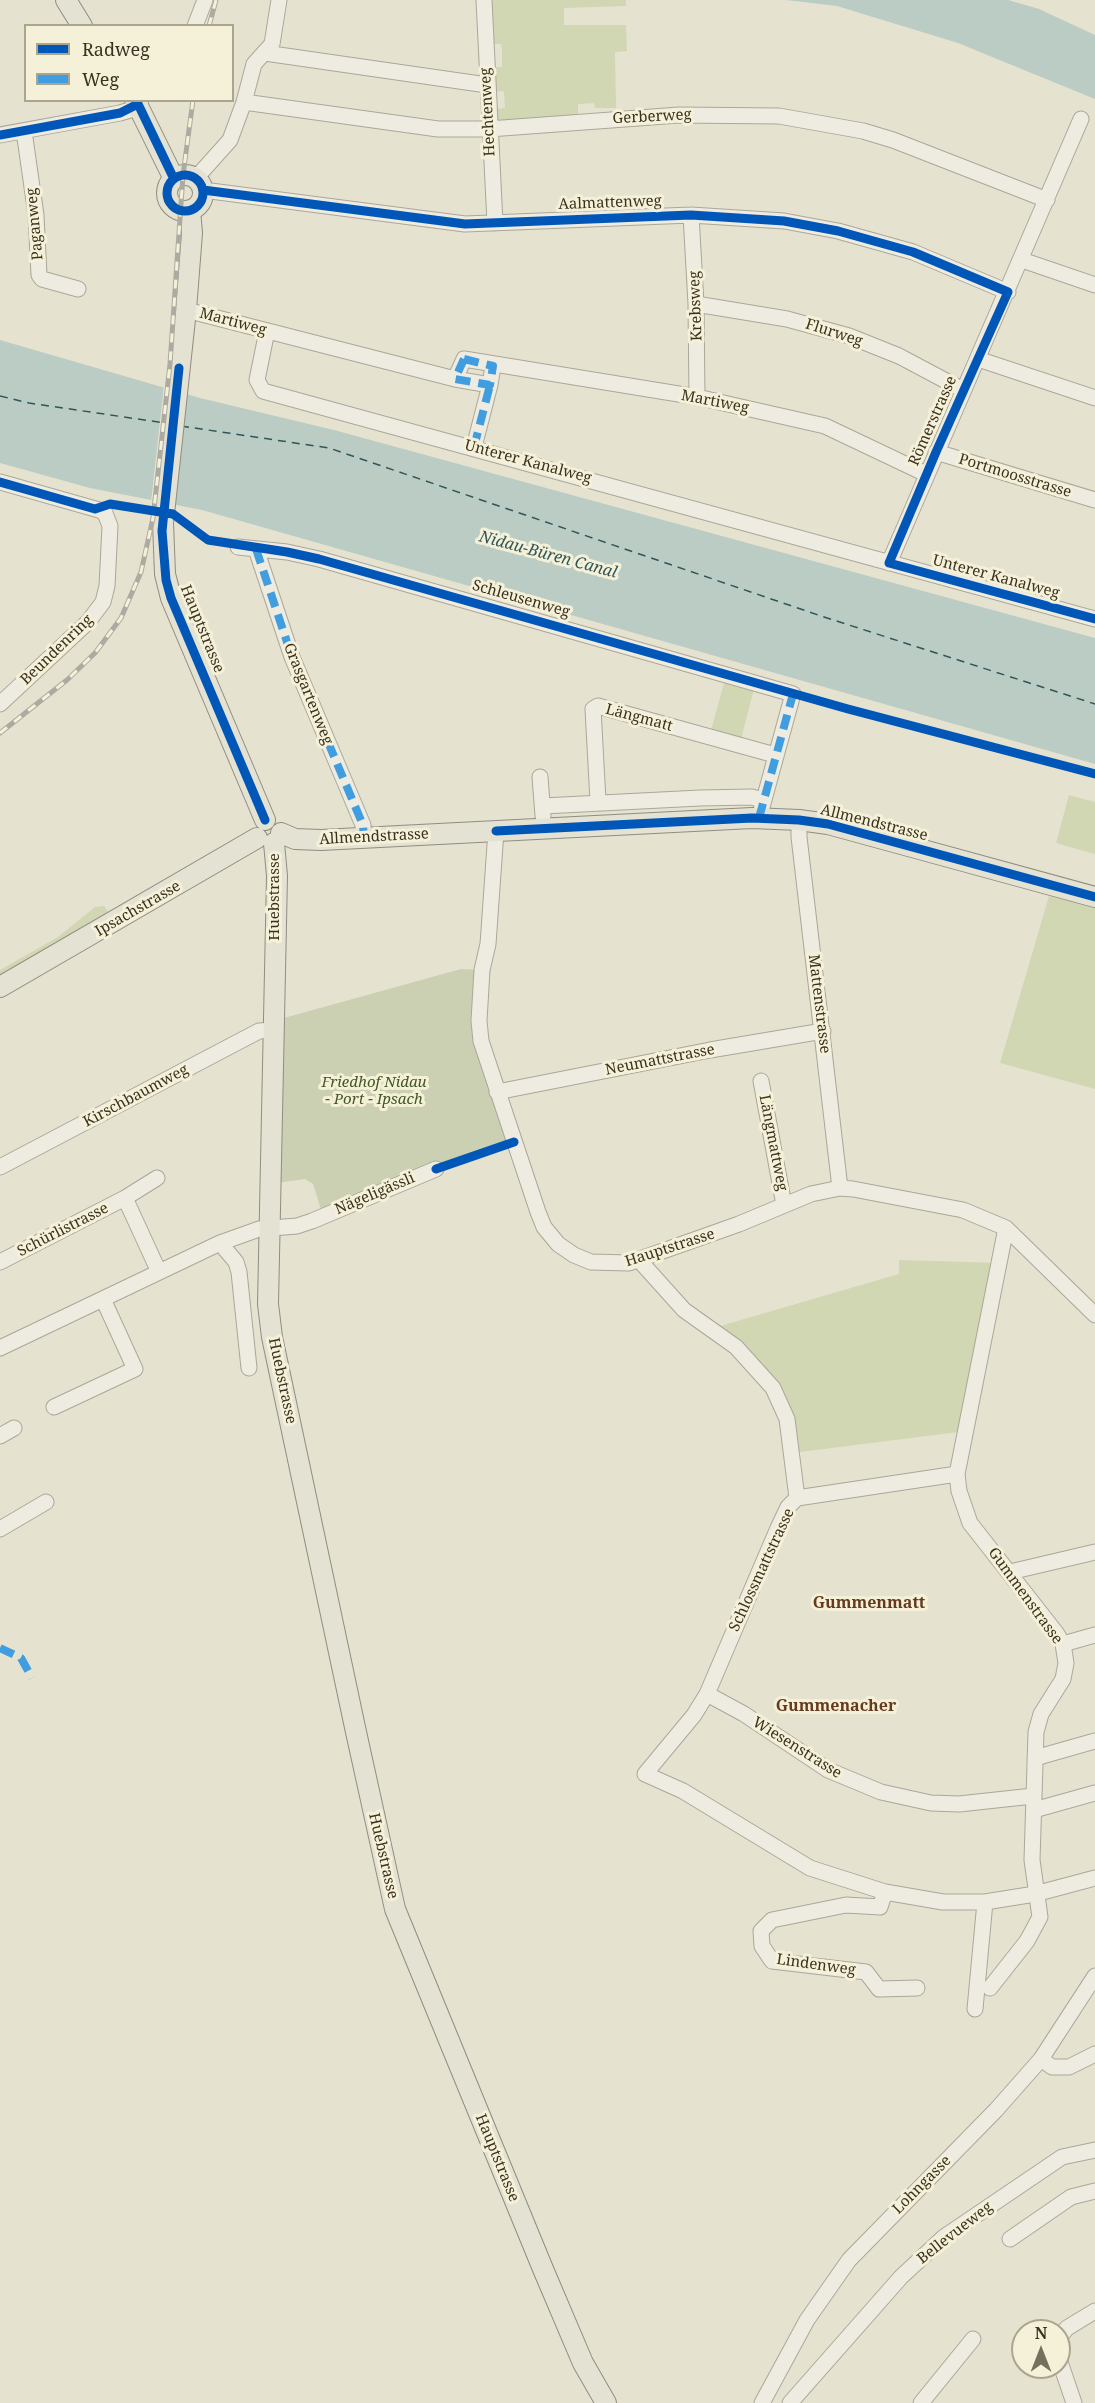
<!DOCTYPE html>
<meta charset="utf-8">
<style>
body{margin:0}
#map{position:relative;width:1095px;height:2403px;overflow:hidden;background:#e6e2d0;font-family:"Noto Serif",serif}
canvas{display:block}
.legend{position:absolute;left:24px;top:24px;width:210px;height:78px;box-sizing:border-box;background:#f5f1d8;border:2px solid #aba48e;margin:0;padding:8px 10px;list-style:none;font-size:18px;color:#3b3120}
.legend li{display:flex;align-items:center;gap:12px;height:30px}
.legend b{width:30px;border:2px solid #aba48e}
.north{position:absolute;left:1011px;top:2319px;width:60px;height:60px;box-sizing:border-box;background:#f5f1d8;border:2px solid #aba48e;border-radius:50%;rotate:0deg;font-size:16px;font-weight:700;line-height:24px;text-align:center;color:#3b3120}
.north::after{content:'';display:block;margin:auto;width:21px;height:27px;background:#776f5e;clip-path:polygon(50% 0,100% 100%,50% 72%,0 100%)}
</style>
<div id="map">
<canvas width="1095" height="2403"></canvas>
<ul class="legend">
<li><b style="height:8px;background:#0057b8"></b>Radweg</li>
<li><b style="height:8px;background:#3f9de0"></b>Weg</li>
</ul>
<div class="north">N</div>
</div>
<script>
const c = document.querySelector('canvas').getContext('2d');
c.lineJoin = 'round';
function fill(path, color) { c.fillStyle = color; c.fill(path, 'evenodd'); }
const poly = rows => new Path2D(rows.map(r => 'M' + r).join(''));
function stroke(path, color, width, dash) { c.strokeStyle = color; c.lineWidth = width; c.lineCap = dash ? 'butt' : 'round'; c.setLineDash(dash || []); c.stroke(path); }
function drawText(font, color, halo, rows, align = 'center') {
  c.font = font + ' "Noto Serif",serif'; c.lineWidth = 6; c.setLineDash([]); c.textBaseline = 'middle'; c.strokeStyle = halo; c.fillStyle = color; for (const [text, x, y, turn = 0] of rows) {
    c.save(); c.translate(x, y); c.rotate((+turn || 0) * Math.PI / 180); c.textAlign = isNaN(turn) ? turn : align; if (halo) c.strokeText(text, 0, 0); c.fillText(text, 0, 0); c.restore();
  }
}
const green = poly([
 [488,0,626,0,626,6,564,8,564,25,626,25,627,51,615,52,616,108,595,108,594,103,578,104,578,116,501,122,494,116,494,109,505,108,504,91,494,92,492,67,502,67,502,49,501,44,490,44],
 [726,676,755,685,740,743,710,734],
 [1069,795,1095,802,1095,854,1056,843],
 [1049,896,1095,908,1095,1089,1000,1063],
 [104,906,109,913,0,981,0,970,58,937,95,907],
 [899,1260,999,1263,958,1432,792,1453,773,1388,710,1329,899,1274]
]);
const cemetery = poly([
 [461,969,482,970,479,1021,514,1142,436,1169,323,1216,313,1184,305,1179,276,1183,273,1021]
]);
const water = poly([
 [786,0,1008,0,1039,9,1095,35,1095,99,958,43,837,6],
 [0,340,200,398,334,430,1095,638,1095,764,202,510,90,488,0,463]
]);
const pier = poly([
 [164,385,186,391,174,507,151,502]
]);
const ferry = poly([
 [0,396,29,403,165,423],
 [181,426,329,448,824,617,1095,704]
]);
const minor = poly([
 [484,0,495,223],
 [195,26,205,0],
 [265,53,487,85],
 [244,102,438,129,489,129,679,115,779,116,863,131,893,140,1047,200],
 [24,131,36,215,39,275,42,279,78,289],
 [0,135,120,113,130,110,141,100],
 [196,178,230,140,244,102,254,64,272,44,279,0],
 [203,190,465,224,691,215,784,221,838,231,913,252,1008,292],
 [691,215,696,304,697,397],
 [1022,260,1095,285],
 [696,304,787,319,849,336,899,356,963,390],
 [186,310,455,379,490,385,493,366],
 [267,331,257,380,263,391,1095,619],
 [978,359,1095,398],
 [455,379,464,359,697,397,825,426,926,474],
 [474,447,490,385],
 [936,452,1095,500],
 [0,482,99,510,105,513,110,526,107,586,103,602,88,622,0,704],
 [238,547,287,552,319,559,793,694,759,818],
 [256,549,292,657,363,825,364,838],
 [889,563,1081,119],
 [540,777,543,816],
 [598,801,593,709,598,706,775,755],
 [543,806,700,798,752,797,762,800],
 [799,820,799,837,840,1188],
 [496,831,488,944,482,970,479,1021,481,1041,538,1212,544,1227,558,1244,574,1255,591,1262,629,1263,739,1224,811,1194,840,1188,853,1189,963,1210,1006,1228,1095,1315],
 [761,1081,784,1205],
 [497,1092,710,1050,823,1031],
 [0,1167,259,1031,273,1030],
 [125,1198,157,1178],
 [220,1243,236,1262,239,1272,249,1368],
 [639,1260,684,1310,736,1347,773,1388,787,1419,797,1498],
 [0,1262,125,1198,159,1272],
 [0,1348,220,1243,259,1229,297,1226,312,1221,436,1169],
 [54,1407,135,1369,103,1299],
 [0,1436,14,1428],
 [797,1498,788,1507,778,1528,707,1694,694,1715,645,1774,683,1791,810,1868,885,1892,943,1902,985,1902,1035,1894,1095,1878],
 [797,1498,957,1474],
 [0,1529,46,1502],
 [1010,1572,1095,1552],
 [1063,1644,1095,1635],
 [707,1694,744,1714,828,1770,881,1792,931,1803,959,1804,1033,1796],
 [1035,1758,1095,1741],
 [1034,1810,1095,1793],
 [885,1892,880,1907,846,1905,772,1920,761,1931,762,1946,772,1961,866,1972,879,1989,917,1988],
 [990,1988,1027,1941,1040,1917,1032,1860,1036,1732,1041,1714,1063,1679,1066,1663,1063,1644,1057,1634,970,1523,959,1491,957,1474,1006,1228],
 [975,2009,985,1902],
 [1041,2059,1052,2067,1069,2067,1095,2054],
 [1010,2239,1071,2197,1095,2191],
 [1059,2338,1067,2328,1095,2311],
 [1059,2359,1074,2403],
 [762,2403,807,2320,849,2260,996,2110,1041,2059,1095,1976],
 [790,2403,901,2277,944,2237,1062,2157,1095,2150],
 [921,2403,973,2339]
]);
const major = poly([
 [66,0,82,26],
 [135,100,174,179],
 '167 193a18 18 0 1 1 36 0a18 18 0 1 1-36 0Z',
 [190,210,192,233,186,310,163,523,165,574,171,598,265,820],
 [281,833,295,839,321,840,752,818,799,820,828,824,1095,897],
 [274,843,277,876,268,1304,272,1337,356,1732,395,1909,543,2269,583,2363,606,2403],
 [0,987,257,838]
]);
const rail = poly([
 [209,26,216,0],
 [0,733,67,680,95,653,121,618,141,572,153,518,170,364,183,175,193,100]
]);
const quiet = poly([
 [464,359,493,366,490,385,455,379,464,359],
 [474,447,490,385],
 [256,549,292,657,363,825,364,838],
 [759,818,793,694,788,692],
 [0,1648,21,1658,32,1678]
]);
const cycleway = poly([
 [0,135,120,113,138,104,174,179],
 '167 193a18 18 0 1 1 36 0a18 18 0 1 1-36 0Z',
 [203,190,465,224,691,215,784,221,838,231,913,252,1008,292,936,452,889,563,1095,619],
 [179,368,162,531,166,580,171,598,265,820],
 [0,482,95,509,110,504,173,514,208,540,287,552,319,559,848,709,1095,774],
 [496,831,752,818,799,820,828,824,1095,897],
 [436,1169,514,1142]
]);
const streetNames = [
 ["Hechtenweg",488,112,-93],
 ["Gerberweg",652,117,-3],
 ["Aalmattenweg",610,203,-2],
 ["Paganweg",35,224,-95],
 ["Krebsweg",696,306,-92],
 ["Martiweg",233,322,15],
 ["Flurweg",834,333,18],
 ["Martiweg",715,402,11],
 ["Römerstrasse",933,421,-66],
 ["Unterer Kanalweg",528,462,15],
 ["Portmoosstrasse",1015,476,17],
 ["Unterer Kanalweg",996,577,15],
 ["Schleusenweg",521,599,16],
 ["Hauptstrasse",202,629,68],
 ["Beundenring",57,650,-44],
 ["Grasgartenweg",308,694,68],
 ["Längmatt",639,718,15],
 ["Allmendstrasse",874,823,14],
 ["Allmendstrasse",374,837,-3],
 ["Huebstrasse",275,897,-90],
 ["Ipsachstrasse",138,909,-30],
 ["Mattenstrasse",819,1004,83],
 ["Neumattstrasse",660,1060,-11],
 ["Kirschbaumweg",136,1096,-28],
 ["Längmattweg",773,1143,79],
 ["Nägeligässli",375,1194,-23],
 ["Schürlistrasse",63,1230,-27],
 ["Hauptstrasse",670,1248,-18],
 ["Huebstrasse",282,1381,78],
 ["Schlossmattstrasse",762,1570,-65],
 ["Gummenstrasse",1025,1596,54],
 ["Wiesenstrasse",797,1748,32],
 ["Huebstrasse",383,1856,77],
 ["Lindenweg",816,1965,8],
 ["Hauptstrasse",497,2158,68],
 ["Lohngasse",922,2185,-45],
 ["Bellevueweg",955,2233,-38]
];
const parkNames = [
 ["Friedhof Nidau",374,1083],
 ["- Port - Ipsach",374,1100]
];
const waterNames = [
 ["Nidau-Büren Canal",548,555,15]
];
const neighbourhoodNames = [
 ["Gummenmatt",869,1603],
 ["Gummenacher",836,1706]
];
fill(green, '#d1d6b3');
fill(cemetery, '#ccd0b2');
fill(water, '#bbccc4');
fill(pier, '#e6e2d0');
stroke(ferry, '#30565a', 1.5, [8, 6]);
stroke(minor, '#aba799', 17);
stroke(major, '#918c80', 22);
stroke(minor, '#eeebe1', 15);
stroke(major, '#e4e2d3', 20);
stroke(rail, '#adaba1', 5);
stroke(rail, '#f5f1d8', 3, [9]);
stroke(quiet, '#3f9de0', 8, [15, 8]);
stroke(cycleway, '#0057b8', 9);
drawText('15px', '#3b3120', '#f5f1d8', streetNames);
drawText('italic 15px', '#435727', '#f5f1d8', parkNames);
drawText('italic 16px', '#30565a', '#f5f1d8', waterNames);
drawText('bold 16px', '#663a21', '#f5f1d8', neighbourhoodNames);
</script>
